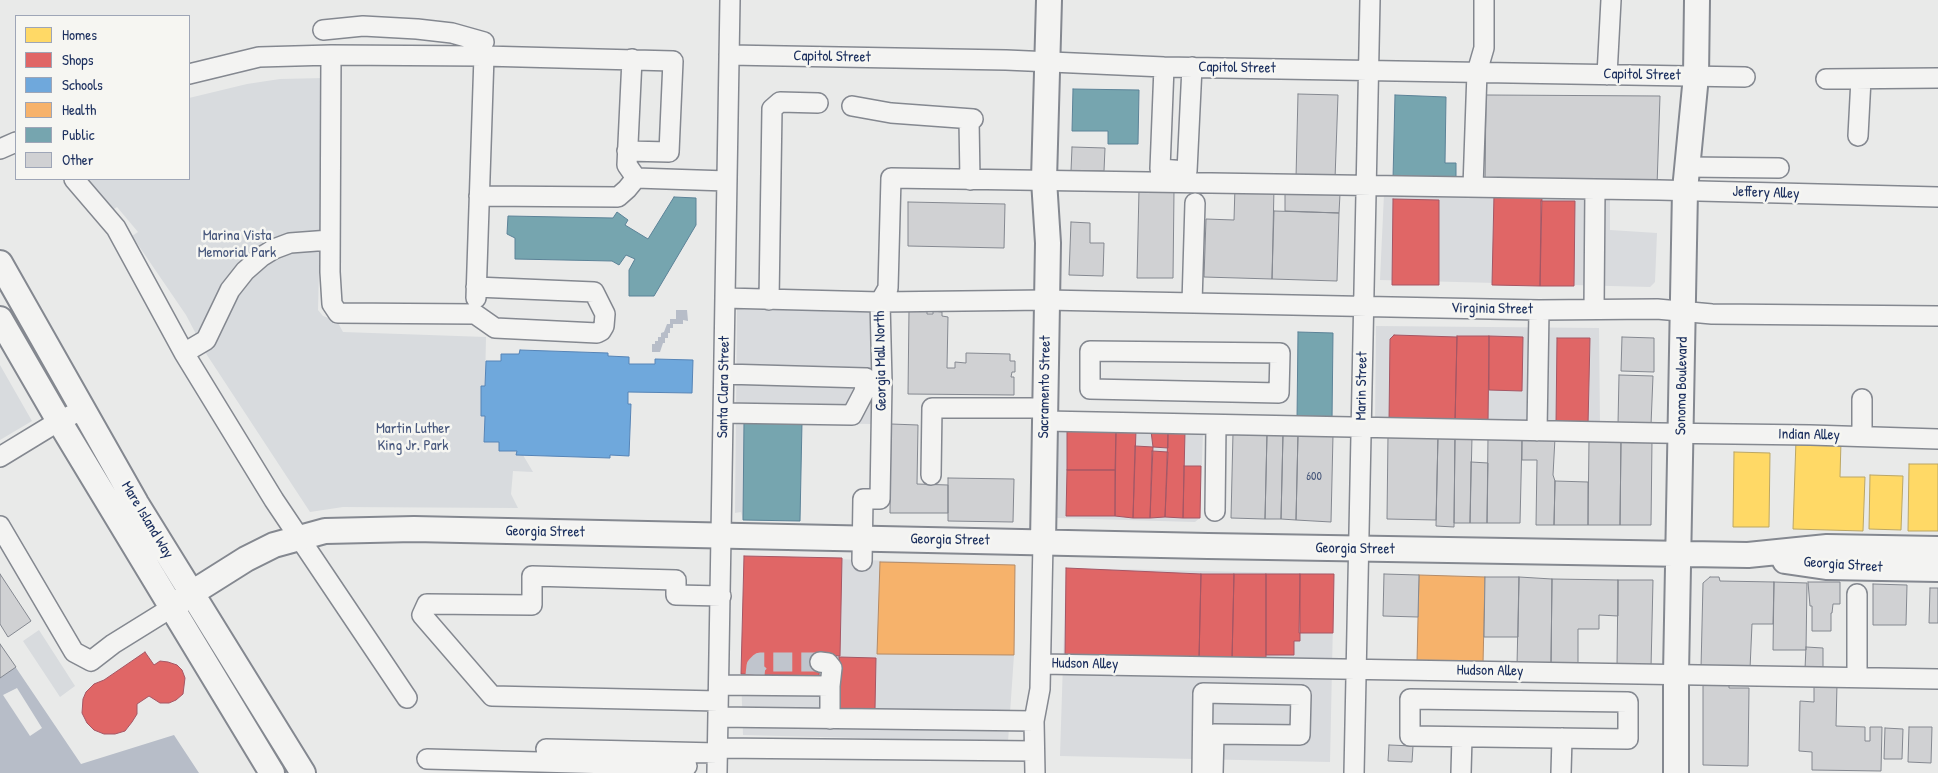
<!DOCTYPE html>
<style>
body{margin:0}
#map{position:relative;width:1938px;height:773px;overflow:hidden;background:#e9eae9;font-family:"Patrick Hand",sans-serif}
canvas{display:block}
.legend{position:absolute;left:15px;top:15px;width:175px;height:165px;box-sizing:border-box;background:#f6f6f2;border:1px solid #9ea6b7;margin:0;padding:6px 9px;list-style:none;font-size:15px;color:#1b2f5e}
.legend li{display:flex;align-items:center;gap:10px;height:25px}
.legend b{width:25px;border:1px solid #9ea6b7}
</style>
<div id="map">
<canvas width="1938" height="773"></canvas>
<ul class="legend">
<li><b style="height:14px;background:#ffd966"></b>Homes</li>
<li><b style="height:14px;background:#e06666"></b>Shops</li>
<li><b style="height:14px;background:#6fa8dc"></b>Schools</li>
<li><b style="height:14px;background:#f6b26b"></b>Health</li>
<li><b style="height:14px;background:#76a5af"></b>Public</li>
<li><b style="height:14px;background:#d0d1d3"></b>Other</li>
</ul>
</div>
<script>
const c = document.querySelector('canvas').getContext('2d');
c.lineJoin = 'round';
function fill(path, color) { c.fillStyle = color; c.fill(path, 'evenodd'); }
const poly = rows => new Path2D(rows.map(r => 'M' + r).join(''));
function stroke(path, color, width, dash) { c.strokeStyle = color; c.lineWidth = width; c.lineCap = dash ? 'butt' : 'round'; c.setLineDash(dash || []); c.stroke(path); }
function drawText(font, color, halo, rows, align = 'center') {
  c.font = font + ' "Patrick Hand",sans-serif'; c.lineWidth = 5; c.setLineDash([]); c.textBaseline = 'middle'; c.strokeStyle = halo; c.fillStyle = color; for (const [text, x, y, turn = 0] of rows) {
    c.save(); c.translate(x, y); c.rotate((+turn || 0) * Math.PI / 180); c.textAlign = isNaN(turn) ? turn : align; if (halo) c.strokeText(text, 0, 0); c.fillText(text, 0, 0); c.restore();
  }
}
const built = poly([
 [1384,194,1494,197,1610,198,1610,230,1657,233,1655,282,1650,287,1380,280],
 [737,309,869,312,873,424,802,423,800,521,743,520,741,512,735,513],
 [1376,326,1599,328,1600,425,1375,423],
 [1058,426,1203,432,1200,518,1195,522,1057,518],
 [744,556,1015,565,1014,655,1008,742,743,735,741,674],
 [1066,568,1334,574,1330,762,1060,756]
]);
const green = poly([
 [324,78,318,310,323,316,337,321,343,332,486,337,485,386,481,387,481,416,485,416,484,441,499,442,499,451,517,451,517,455,523,455,533,472,513,471,511,494,518,508,343,507,310,512,207,355,186,315,132,236,138,232,117,207,111,211,84,179,189,179,189,98,247,84,280,79],
 [0,365,32,421,0,440],
 [39,630,75,686,60,697,23,641]
]);
const water = poly([
 [676,310,687,310,688,321,683,320,683,324,673,324,673,328,670,328,670,333,668,333,668,338,665,338,665,343,663,343,660,352,652,352,652,344,655,344,655,341,658,341,658,337,661,337,661,333,664,332,667,324,670,324,670,319,676,319],
 [0,644,81,764,174,735,199,773,0,773]
]);
const pier = poly([
 [17,688,42,728,30,736,3,695]
]);
const homes = poly([
 [1796,440,1841,441,1840,477,1865,477,1863,531,1793,529,1796,440],
 [1734,452,1770,453,1769,527,1733,527,1734,452],
 [1909,464,1938,464,1938,531,1908,531,1909,464],
 [1870,475,1903,476,1901,530,1869,529,1870,475]
]);
const shops = poly([
 [1494,195,1542,196,1540,286,1492,285,1494,195],
 [1393,199,1439,200,1439,285,1392,285,1393,199],
 [1541,201,1575,201,1574,286,1540,286,1541,201],
 [1394,335,1457,337,1455,422,1389,422,1390,339,1394,335],
 [1457,336,1489,336,1488,423,1455,422,1457,336],
 [1489,336,1523,337,1522,391,1489,390,1489,336],
 [1557,338,1590,338,1588,425,1556,424,1557,338],
 [1067,429,1116,430,1115,470,1067,470,1067,429],
 [1116,430,1136,430,1133,518,1115,516,1116,430],
 [1151,431,1168,431,1168,448,1153,447,1151,431],
 [1168,431,1185,431,1183,518,1165,517,1168,431],
 [1135,446,1153,447,1150,518,1133,518,1135,446],
 [1152,451,1168,452,1165,517,1150,518,1152,451],
 [1184,466,1201,466,1200,518,1183,518,1184,466],
 [1067,470,1115,470,1115,516,1066,516,1067,470],
 [744,556,842,558,840,656,820,655,819,676,741,674,744,556],
 [1066,568,1201,574,1199,659,1065,658,1066,568],
 [1201,574,1234,574,1232,660,1199,659,1201,574],
 [1234,574,1266,574,1266,661,1232,660,1234,574],
 [1266,574,1300,574,1300,641,1294,641,1294,655,1266,655,1266,574],
 [1300,574,1334,574,1333,633,1299,633,1300,574],
 [145,652,154,665,160,661,168,662,177,665,182,670,185,678,183,694,176,700,169,703,160,703,149,696,137,704,137,714,132,722,125,731,115,734,104,734,94,730,87,723,82,713,83,699,86,692,94,684,104,680,145,652],
 [839,657,876,658,875,709,839,709,839,657]
]);
const schools = poly([
 [520,350,608,353,608,356,629,357,629,364,655,364,655,359,693,360,692,393,628,392,628,404,631,404,629,456,610,455,610,458,516,455,517,451,499,451,499,442,484,442,485,416,481,416,481,386,485,386,486,361,501,361,501,354,519,354,520,350]
]);
const health = poly([
 [880,562,1015,565,1014,655,877,654,880,562],
 [1419,575,1485,577,1483,664,1417,662,1419,575]
]);
const public = poly([
 [1073,89,1139,90,1138,144,1108,144,1108,131,1072,131,1073,89],
 [1395,95,1446,97,1445,163,1456,163,1456,181,1393,179,1395,95],
 [674,197,696,198,696,225,654,296,629,296,629,270,635,259,626,255,619,265,612,261,515,259,515,238,507,234,508,216,613,218,617,212,628,220,625,225,648,239,674,197],
 [1298,332,1333,333,1332,421,1297,420,1298,332],
 [744,422,802,422,800,521,743,520,744,422]
]);
const building = poly([
 [1298,94,1338,95,1335,179,1296,178,1298,94],
 [1486,95,1660,96,1657,186,1485,184,1486,95],
 [1072,147,1105,148,1104,171,1071,171,1072,147],
 [1235,187,1274,188,1272,279,1204,277,1206,219,1234,220,1235,187],
 [1139,190,1174,191,1173,278,1137,278,1139,190],
 [1285,192,1340,194,1339,213,1285,211,1285,192],
 [908,202,1005,204,1004,248,908,246,908,202],
 [1274,211,1339,213,1337,281,1272,279,1274,211],
 [1071,222,1090,223,1090,243,1104,243,1103,276,1069,275,1071,222],
 [909,310,927,311,927,314,933,314,933,311,942,312,942,316,948,317,947,368,955,368,955,362,966,363,966,353,1010,354,1010,361,1015,361,1015,372,1012,372,1011,377,1014,377,1014,395,908,394,909,310],
 [1622,337,1654,338,1654,372,1621,371,1622,337],
 [1619,375,1653,376,1651,425,1618,424,1619,375],
 [891,424,918,425,917,484,948,485,948,513,890,513,891,424],
 [1233,433,1267,434,1265,519,1231,518,1233,433],
 [1267,434,1283,434,1281,519,1265,519,1267,434],
 [1283,434,1298,434,1296,520,1281,519,1283,434],
 [1298,434,1333,435,1331,522,1296,520,1298,434],
 [1388,435,1438,436,1436,520,1387,519,1388,435],
 [1438,436,1455,436,1454,527,1436,526,1438,436],
 [1455,436,1472,437,1470,523,1454,523,1455,436],
 [1488,437,1522,437,1520,523,1487,523,1488,437],
 [1522,437,1555,438,1553,475,1555,481,1554,525,1536,525,1537,460,1522,460,1522,437],
 [1589,439,1621,440,1620,525,1588,525,1589,439],
 [1621,440,1652,440,1651,525,1620,525,1621,440],
 [1471,462,1488,463,1487,523,1470,523,1471,462],
 [948,478,1014,479,1013,522,948,521,948,478],
 [1555,481,1588,482,1588,525,1554,525,1555,481],
 [0,574,31,621,8,637,0,624,0,574],
 [1384,574,1419,575,1418,617,1383,616,1384,574],
 [1485,577,1519,577,1518,637,1484,637,1485,577],
 [1519,577,1552,579,1551,664,1517,665,1519,577],
 [1710,577,1719,577,1720,581,1774,582,1773,624,1752,624,1750,669,1701,668,1703,583,1710,577],
 [1552,579,1618,580,1618,616,1599,615,1599,629,1578,629,1578,664,1551,664,1552,579],
 [1618,580,1653,580,1651,668,1617,667,1618,580],
 [1774,582,1807,583,1806,650,1773,650,1774,582],
 [1808,582,1840,582,1840,604,1833,604,1832,613,1831,613,1831,631,1812,631,1812,606,1810,606,1808,582],
 [1873,584,1907,585,1906,625,1873,625,1873,584],
 [1930,588,1938,588,1938,623,1929,623,1930,588],
 [0,644,16,667,0,678,0,644],
 [1806,647,1823,648,1823,670,1805,669,1806,647],
 [1703,682,1729,682,1729,688,1749,688,1748,766,1703,765,1703,682],
 [1814,683,1837,684,1836,726,1865,727,1865,741,1870,741,1870,727,1882,727,1881,771,1812,770,1812,752,1799,751,1800,701,1814,702,1814,683],
 [1909,727,1932,727,1931,763,1908,762,1909,727],
 [1885,728,1903,729,1902,759,1884,759,1885,728],
 [1389,745,1413,746,1412,762,1388,761,1389,745]
]);
const minorTunnel = poly([
 [755,675,756,666,760,662,820,662]
]);
const minor = poly([
 [323,30,363,26,417,29,452,33,484,42],
 [331,55,330,272,332,304,338,313,475,314,495,328,597,333,601,331,604,326,605,314,594,292,476,287],
 [729,55,1006,60,1164,67,1745,77],
 [632,59,627,165,636,178],
 [1164,67,1160,169,1187,171,1192,67],
 [189,74,259,57,331,55,484,56,673,61,669,152,627,151],
 [1607,75,1611,0],
 [1826,79,1938,78],
 [852,106,891,113,973,119],
 [969,119,970,180],
 [1858,136,1861,79],
 [0,149,16,142],
 [1686,167,1779,168],
 [636,178,727,181],
 [74,179,116,228,184,353,274,500,407,698],
 [1473,187,1477,72,1484,48,1484,0],
 [479,196,618,197,627,189,636,178],
 [476,298,484,56],
 [725,298,880,302,888,288,891,178,1659,190,1938,197],
 [769,300,772,109,780,102,818,103],
 [1192,303,1195,203],
 [1594,308,1595,189],
 [1090,351,1280,353,1279,393,1090,389,1090,351],
 [184,353,206,340,230,290,245,271,261,257,274,249,290,243,330,240],
 [723,413,852,415,864,392,866,378,724,374],
 [1045,421,1658,433,1810,435,1938,439],
 [1537,431,1539,310],
 [1862,436,1862,399],
 [0,457,59,421,82,410],
 [931,475,932,408,1044,408],
 [1215,511,1216,425],
 [0,526,74,652,91,661,113,644,171,608],
 [862,561,863,499,880,499,882,382,880,302,1046,300,1539,310,1657,309,1712,314,1938,316],
 [1857,594,1857,677],
 [820,662,828,663,832,668,830,686],
 [1041,664,1938,679],
 [719,685,830,686,830,719],
 [1410,699,1628,702,1628,739,1410,736,1410,699],
 [718,701,492,696,422,615,427,604,532,605,532,576,676,580,676,595,721,596],
 [718,717,1034,721],
 [717,748,1034,751],
 [546,749,717,753],
 [427,759,687,766],
 [717,773,730,0],
 [1035,773,1034,721,1040,689,1043,542],
 [1202,773,1203,693,1301,695,1300,735,1214,734,1213,773],
 [1354,773,1370,0],
 [1461,773,1462,737],
 [1561,773,1562,738]
]);
const major = poly([
 [0,263,136,503,303,773],
 [0,319,59,421,272,773],
 [1043,542,1048,243,1044,180,1049,0],
 [1785,561,1826,567,1938,569],
 [171,608,192,593,246,559,274,545,325,531,414,529,1208,546,1748,555,1827,547,1938,549],
 [1676,773,1676,674,1685,190,1696,76,1697,0]
]);
const numberNames = [
 ["600",1314,477]
];
const streetNames = [
 ["Capitol Street",832,57,1],
 ["Capitol Street",1237,68,1],
 ["Capitol Street",1642,75,1],
 ["Jeffery Alley",1766,193,2],
 ["Virginia Street",1492,309,1],
 ["Georgia Mall North",881,361,-91],
 ["Marin Street",1362,386,-89],
 ["Sonoma Boulevard",1682,386,-89],
 ["Santa Clara Street",724,387,-89],
 ["Sacramento Street",1045,387,-89],
 ["Indian Alley",1809,435,1],
 ["Mare Island Way",147,520,59],
 ["Georgia Street",545,532,1],
 ["Georgia Street",950,540,1],
 ["Georgia Street",1355,549,1],
 ["Georgia Street",1843,565,4],
 ["Hudson Alley",1085,664,1],
 ["Hudson Alley",1490,671,1]
];
const parkNames = [
 ["Marina Vista",237,236],
 ["Memorial Park",237,253],
 ["Martin Luther",413,429],
 ["King Jr. Park",413,446]
];
fill(built, '#d9dbde');
fill(green, '#d8dbde');
fill(water, '#b7bdc8');
fill(pier, '#e9eae9');
fill(homes, '#ffd966');
stroke(homes, '#bba664', 1);
fill(shops, '#e06666');
stroke(shops, '#a55664', 1);
fill(schools, '#6fa8dc');
stroke(schools, '#5684b6', 1);
fill(health, '#f6b26b');
stroke(health, '#b48b67', 1);
fill(public, '#76a5af');
stroke(public, '#5b8297', 1);
fill(building, '#d0d1d3');
stroke(building, '#848890', 1);
stroke(minorTunnel, '#c0c5cd', 19, [19, 9]);
stroke(minor, '#848890', 22);
stroke(major, '#848890', 28);
stroke(minor, '#f3f3f2', 19);
stroke(major, '#f3f3f2', 24);
drawText('12px', '#48587b', null, numberNames);
drawText('15px', '#1b2f5e', '#f6f6f2', streetNames);
drawText('15px', '#47577c', '#f6f6f2', parkNames);
</script>
